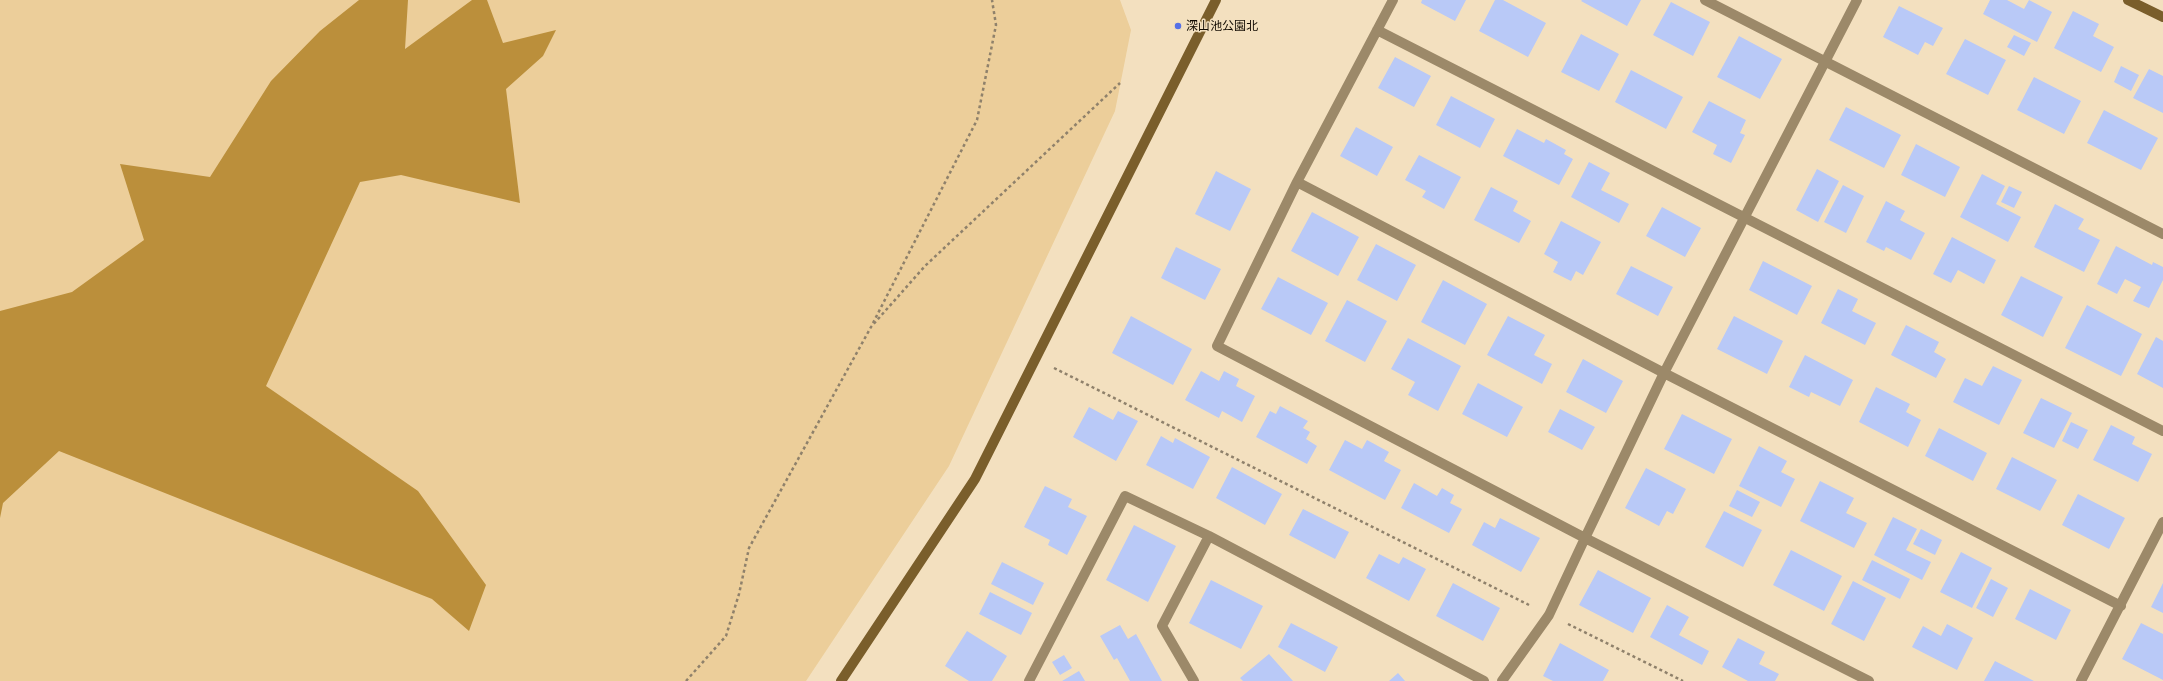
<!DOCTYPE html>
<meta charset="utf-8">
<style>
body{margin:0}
canvas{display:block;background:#f3e0bf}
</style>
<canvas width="2163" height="681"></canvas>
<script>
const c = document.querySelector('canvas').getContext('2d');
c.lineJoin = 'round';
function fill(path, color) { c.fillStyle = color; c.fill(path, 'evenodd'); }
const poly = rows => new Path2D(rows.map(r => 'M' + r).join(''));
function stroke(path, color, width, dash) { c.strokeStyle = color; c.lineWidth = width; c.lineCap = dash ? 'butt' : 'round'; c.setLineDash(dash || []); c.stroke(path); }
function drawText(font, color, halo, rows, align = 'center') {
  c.font = font + ' "Exo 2","Noto Sans JP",sans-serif'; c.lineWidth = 3; c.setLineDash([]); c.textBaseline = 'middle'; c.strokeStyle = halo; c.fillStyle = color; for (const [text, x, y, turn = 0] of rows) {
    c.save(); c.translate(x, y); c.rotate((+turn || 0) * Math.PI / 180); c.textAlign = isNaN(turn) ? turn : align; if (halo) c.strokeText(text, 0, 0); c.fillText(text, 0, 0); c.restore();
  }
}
const green = poly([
 [0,0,1120,0,1131,30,1115,111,949,466,806,681,0,681]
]);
const water = poly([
 [359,0,408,0,405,49,472,0,487,0,503,43,556,30,543,56,506,89,520,203,401,175,360,182,266,386,418,491,486,585,469,631,432,599,59,451,3,503,0,518,0,311,72,292,144,240,120,164,210,177,271,81,320,31]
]);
const building = poly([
 [1422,0,1466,0,1455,21,1421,3],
 [1495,0,1503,0,1546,23,1528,57,1479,31],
 [1582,0,1641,0,1627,26,1581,1],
 [1990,0,2007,0,2024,9,2029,0,2052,12,2037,42,1983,14],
 [1671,2,1710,22,1693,56,1653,35],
 [1899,6,1943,28,1933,46,1925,42,1918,55,1883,37],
 [2073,11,2099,24,2093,36,2114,47,2101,72,2054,48],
 [1581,34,1619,54,1599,91,1561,72],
 [2014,35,2031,43,2024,56,2007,47],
 [1739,36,1782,59,1760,99,1717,77],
 [1965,39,2006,60,1988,95,1946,74],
 [1395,57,1431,76,1414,107,1378,88],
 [2121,66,2139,75,2131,91,2114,82],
 [2149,69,2163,76,2163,113,2133,98],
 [1631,70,1683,97,1666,129,1615,102],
 [2034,77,2081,101,2064,134,2017,110],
 [1451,96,1495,119,1480,148,1436,125],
 [1709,101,1746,120,1740,133,1745,135,1731,163,1713,154,1717,145,1692,132],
 [1846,107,1901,135,1884,168,1829,140],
 [2104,110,2158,138,2141,170,2087,143],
 [1356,127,1393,147,1377,176,1340,156],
 [1517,129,1544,143,1546,139,1566,150,1564,154,1573,159,1559,185,1503,156],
 [1916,144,1960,167,1945,197,1901,175],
 [1419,155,1461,177,1444,209,1422,197,1426,191,1405,180],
 [1589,162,1610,173,1601,190,1629,204,1619,223,1571,197],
 [1817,169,1839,181,1818,222,1796,210],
 [1216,171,1251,189,1230,231,1195,214],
 [1982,174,2005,186,1996,204,2021,217,2008,242,1960,217],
 [1843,185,1864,196,1846,233,1824,222],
 [2009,186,2022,192,2014,208,2001,202],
 [1491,187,1518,201,1513,211,1531,221,1519,243,1474,220],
 [1886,201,1905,211,1900,220,1925,233,1911,260,1886,247,1884,251,1866,242],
 [2055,204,2084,219,2078,229,2100,240,2084,272,2034,247],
 [1662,207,1701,228,1685,257,1646,236],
 [1312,212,1359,237,1338,276,1291,251],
 [1561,221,1601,242,1583,275,1576,271,1571,281,1553,272,1558,262,1544,254],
 [1952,237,1996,260,1984,284,1958,270,1951,283,1933,274],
 [1376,244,1416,265,1397,301,1357,280],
 [2116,246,2152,265,2153,262,2163,267,2163,280,2149,308,2133,301,2141,287,2125,279,2117,294,2097,284],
 [1176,247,1221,269,1205,300,1161,278],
 [1763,261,1812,286,1797,315,1749,290],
 [1631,266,1673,287,1658,316,1616,294],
 [2021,276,2063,297,2043,337,2001,315],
 [1278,277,1328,303,1311,335,1261,309],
 [1443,280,1487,304,1465,345,1421,322],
 [1838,289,1858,299,1852,311,1876,323,1865,345,1821,323],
 [1347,300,1387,321,1365,362,1325,341],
 [2087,305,2142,334,2121,376,2065,348],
 [1131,316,1192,349,1173,385,1112,353],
 [1508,316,1545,335,1534,355,1552,364,1542,384,1487,355],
 [1734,316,1783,341,1767,374,1717,349],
 [1906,325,1939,342,1934,352,1946,359,1936,378,1891,355],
 [2156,337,2163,341,2163,388,2137,374],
 [1408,338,1461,366,1438,411,1408,395,1415,382,1391,369],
 [1805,355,1853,380,1840,406,1811,392,1809,397,1789,387],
 [1583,359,1623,381,1606,413,1566,392],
 [1993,366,2022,380,1999,425,1953,402,1965,378,1982,386],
 [1201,371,1219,381,1224,371,1239,379,1236,386,1255,396,1242,422,1222,411,1219,418,1185,400],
 [1478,383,1523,407,1507,437,1462,414],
 [1876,387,1910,404,1906,412,1921,420,1908,447,1859,422],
 [2041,398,2072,413,2054,448,2023,433],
 [1280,406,1308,421,1303,428,1310,432,1306,439,1317,446,1307,464,1256,437,1270,411,1276,414],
 [1089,407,1113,420,1118,411,1138,421,1116,461,1073,437],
 [1560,409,1595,427,1582,450,1548,432],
 [1682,414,1732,439,1714,474,1664,449],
 [2071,422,2088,430,2078,449,2062,441],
 [2111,425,2135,437,2132,444,2152,454,2138,482,2093,460],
 [1939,428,1987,453,1973,481,1925,456],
 [1161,436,1173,443,1175,438,1210,457,1193,489,1146,465],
 [1345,440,1362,449,1367,440,1389,452,1384,461,1401,470,1385,500,1329,470],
 [1759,446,1787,461,1781,472,1795,479,1781,507,1739,486],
 [2012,457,2057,480,2040,511,1996,489],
 [1232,467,1282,494,1265,525,1216,498],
 [1646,468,1686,489,1673,514,1667,511,1659,526,1625,508],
 [1820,481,1854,498,1846,513,1867,523,1854,548,1800,521],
 [1414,483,1437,496,1442,488,1454,495,1450,503,1462,509,1449,533,1401,508],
 [1045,486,1072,499,1068,507,1087,516,1067,555,1048,545,1050,540,1024,527],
 [1737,490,1760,502,1752,517,1729,506],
 [2078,494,2125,518,2109,549,2062,525],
 [1303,509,1349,532,1335,559,1289,535],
 [1724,511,1762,530,1743,567,1705,547],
 [1893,517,1917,529,1906,550,1931,562,1922,580,1874,555],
 [1500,518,1540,538,1521,572,1472,545,1484,522,1495,528],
 [1134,525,1176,546,1148,602,1106,580],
 [1921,529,1942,540,1935,555,1913,544],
 [1791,550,1842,576,1824,611,1773,585],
 [1961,552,1992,568,1972,608,1940,592],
 [1379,554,1399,564,1403,557,1426,569,1409,601,1366,578],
 [1872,560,1910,579,1900,599,1862,580],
 [1002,562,1044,583,1033,605,991,584],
 [1598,570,1651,598,1633,633,1579,605],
 [1991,579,2008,588,1993,617,1976,608],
 [1211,580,1263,606,1241,649,1189,623],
 [1853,581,1886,598,1864,641,1831,624],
 [1453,583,1500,608,1483,641,1436,616],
 [2163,583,2163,613,2151,607],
 [2030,589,2071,610,2056,640,2015,619],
 [990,592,1032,613,1021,635,979,614],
 [1667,605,1689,617,1679,635,1709,651,1702,665,1650,637],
 [1291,623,1338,647,1325,672,1278,647],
 [2141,623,2163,634,2163,680,2122,659],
 [1947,624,1973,638,1957,670,1912,647,1923,626,1941,636],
 [1120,625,1128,639,1136,634,1162,681,1130,681,1117,658,1114,660,1100,636],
 [967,631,1007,656,992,681,969,681,945,666],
 [1738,638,1765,652,1759,664,1779,674,1775,681,1748,681,1722,667],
 [1560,643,1609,670,1603,681,1553,681,1543,676],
 [1269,654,1293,681,1243,681,1240,678],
 [1064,655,1072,668,1060,675,1052,662],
 [1995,661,2034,681,1984,681],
 [1079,671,1085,681,1062,681],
 [1398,673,1405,681,1389,681]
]);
const path = poly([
 [873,323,977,120,996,25,992,0],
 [1054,368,1529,605],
 [1568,624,1683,681],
 [686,681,726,636,739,594,749,548,871,327,925,266,1120,83]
]);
const street = poly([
 [1393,0,1297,182,1217,346,1585,538,1664,373,1857,0],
 [1705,0,2163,234],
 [1377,30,2163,431],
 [1297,182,1664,373,2121,606],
 [1029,681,1125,496,1209,536,1484,681],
 [1194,681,1162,626,1209,536],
 [1502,681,1549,615,1585,538,1869,681],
 [2081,681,2163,522]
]);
const secondary = poly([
 [2128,0,2163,17],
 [841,681,975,479,1216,0]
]);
const markers = [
 [1178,26,4,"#5570e6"]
];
const poiNames = [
 ["深山池公園北",1186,26]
];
fill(green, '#ecce9a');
fill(water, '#bb8f3b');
fill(building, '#b9c9f7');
stroke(path, '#8f816b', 2.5, [3, 3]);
stroke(street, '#9c8969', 10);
stroke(secondary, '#7a5e2b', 10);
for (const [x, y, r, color] of markers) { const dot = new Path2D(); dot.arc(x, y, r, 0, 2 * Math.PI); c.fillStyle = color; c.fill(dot); stroke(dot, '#f3e0bf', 1.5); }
drawText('12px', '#130c03', '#f3e0bf', poiNames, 'left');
</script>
